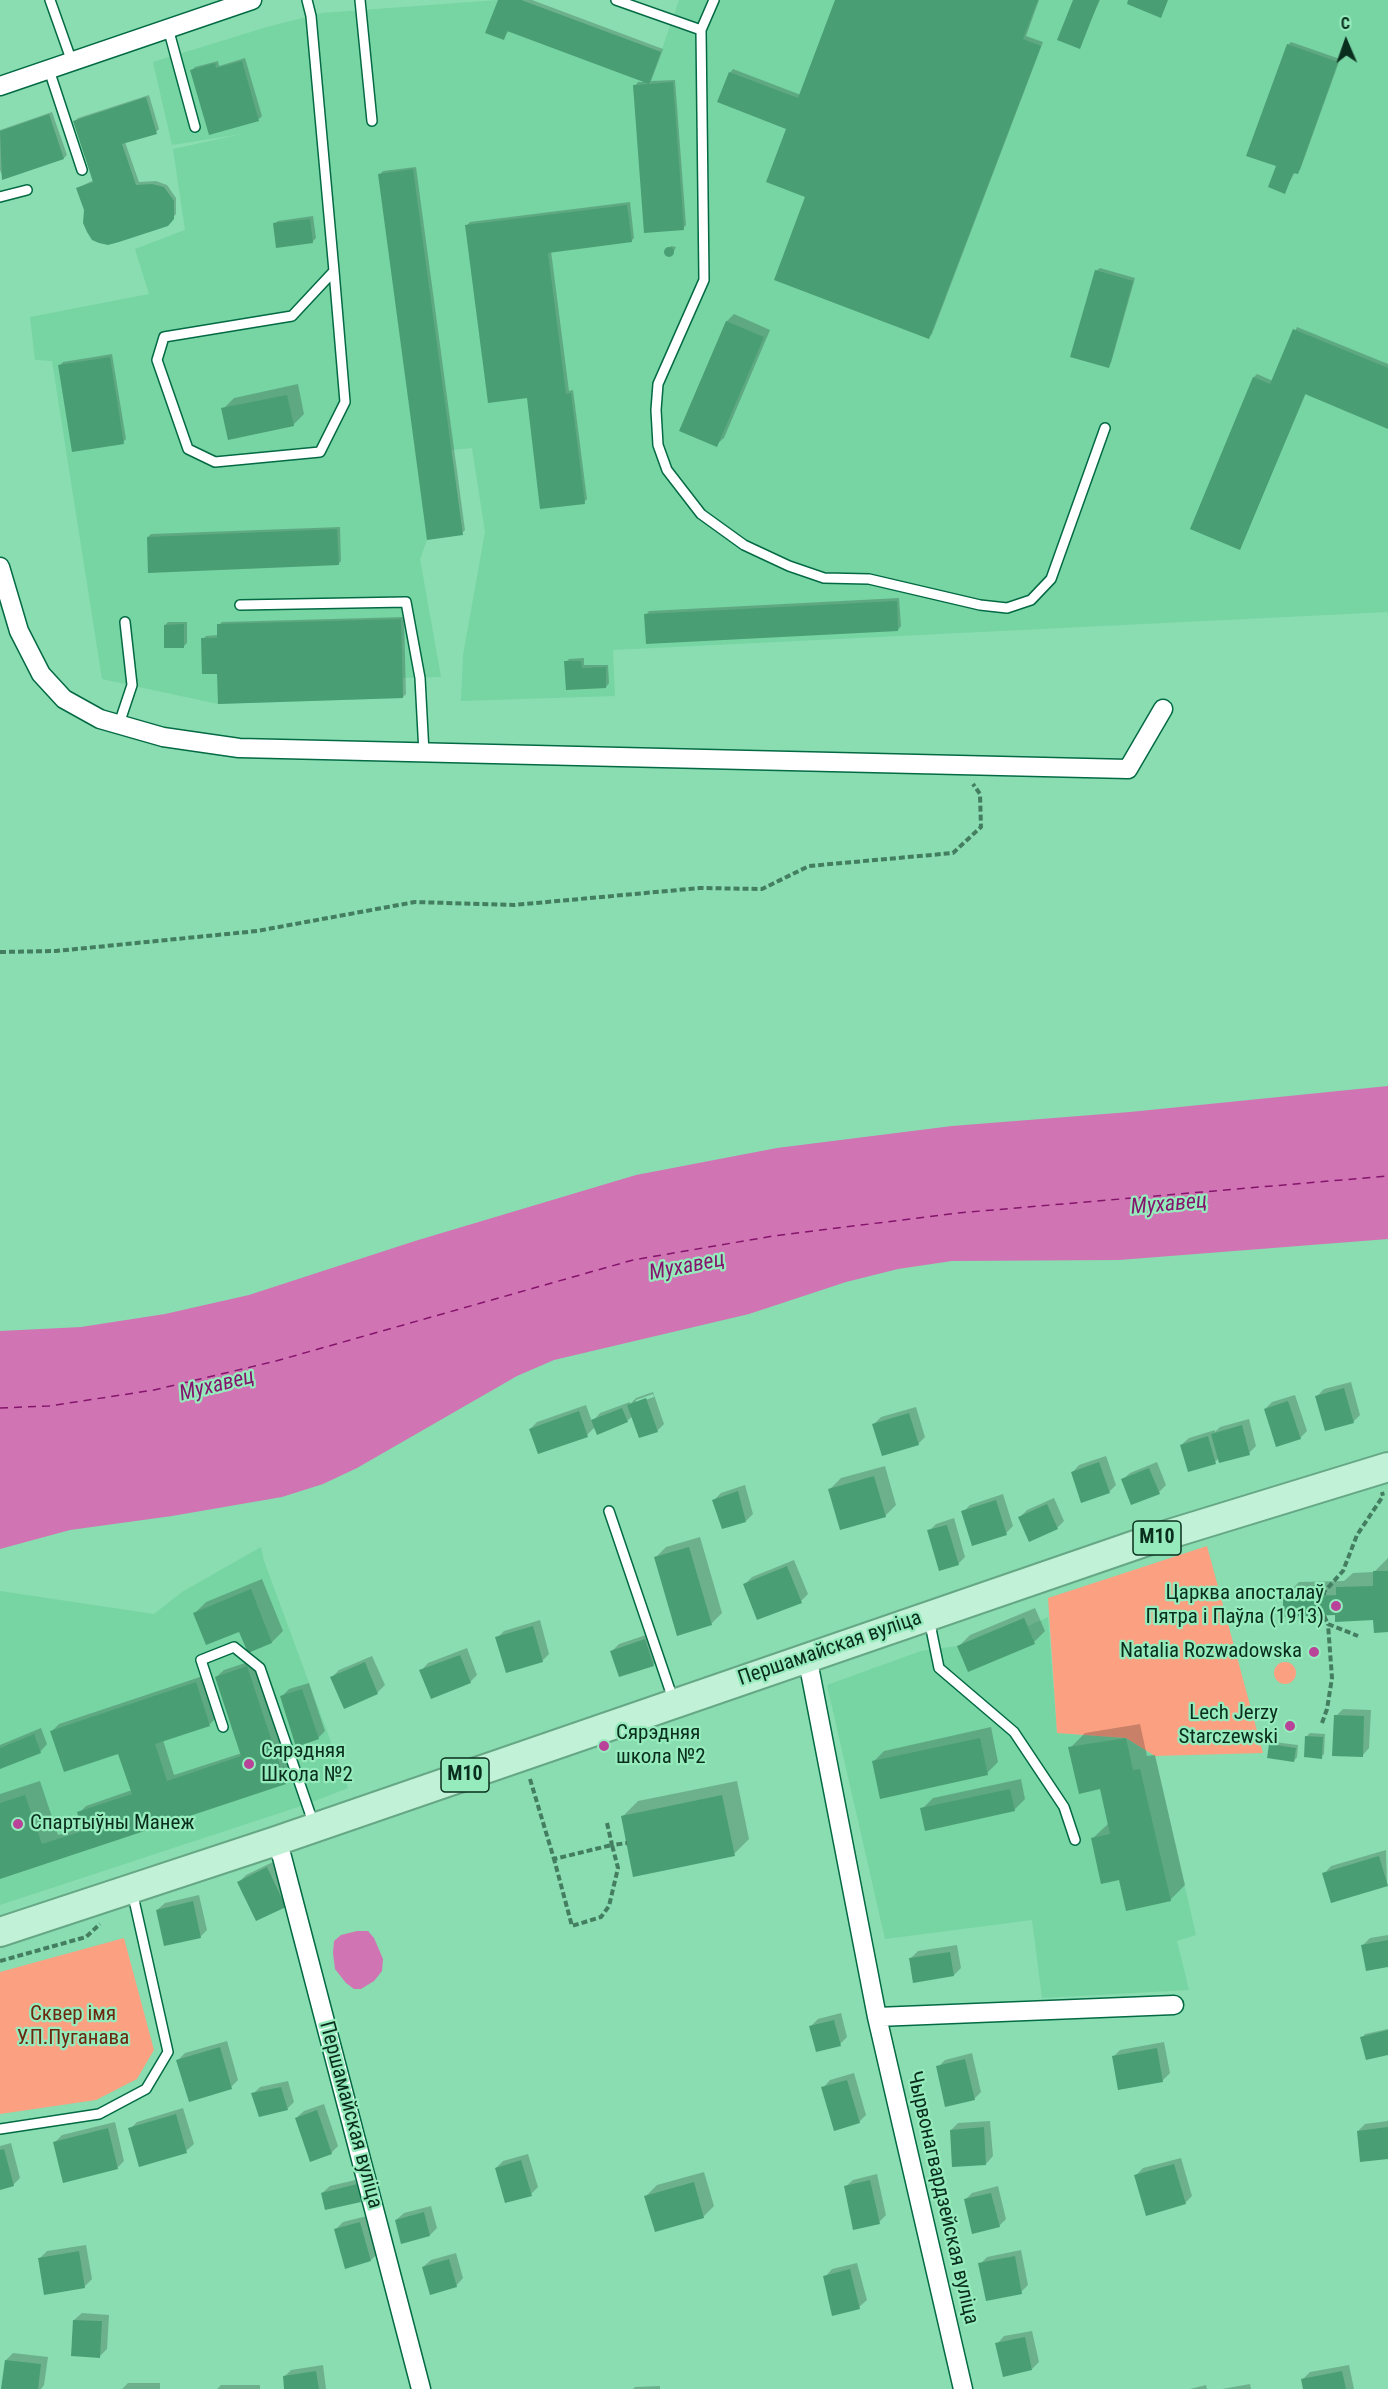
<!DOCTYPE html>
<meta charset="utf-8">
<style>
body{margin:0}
#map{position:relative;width:1388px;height:2389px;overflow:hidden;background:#89ddb0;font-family:"Roboto Condensed",sans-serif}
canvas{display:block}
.north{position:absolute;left:1316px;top:12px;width:60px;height:60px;-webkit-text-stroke:4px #96ebbd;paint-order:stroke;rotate:358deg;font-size:16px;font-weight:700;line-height:24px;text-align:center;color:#092e1d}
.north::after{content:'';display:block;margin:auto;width:21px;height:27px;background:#092e1d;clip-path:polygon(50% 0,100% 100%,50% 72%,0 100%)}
</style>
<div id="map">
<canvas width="1388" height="2389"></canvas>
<div class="north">С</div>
</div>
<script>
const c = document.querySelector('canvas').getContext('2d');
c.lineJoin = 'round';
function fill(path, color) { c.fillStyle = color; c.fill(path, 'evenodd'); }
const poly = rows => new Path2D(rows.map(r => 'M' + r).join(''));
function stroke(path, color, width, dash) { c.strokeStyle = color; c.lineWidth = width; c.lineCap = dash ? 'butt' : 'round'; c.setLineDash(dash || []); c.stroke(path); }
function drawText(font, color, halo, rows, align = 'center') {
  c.font = font + ' "Roboto Condensed",sans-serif'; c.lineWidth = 4.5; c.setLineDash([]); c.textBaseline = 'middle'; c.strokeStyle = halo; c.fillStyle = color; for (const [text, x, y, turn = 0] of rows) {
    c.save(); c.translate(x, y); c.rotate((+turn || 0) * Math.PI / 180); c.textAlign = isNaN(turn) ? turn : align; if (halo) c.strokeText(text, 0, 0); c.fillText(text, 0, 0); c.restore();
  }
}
const built = poly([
 [498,0,521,0,661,52,679,0,1388,0,1388,612,613,650,615,696,461,701,463,655,485,532,472,448,451,450,427,540,420,559,441,677,403,678,403,698,218,704,102,679,52,361,35,360,30,317,149,294,135,249,185,230,173,149,242,134,172,145,153,62,267,27,322,13],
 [261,1547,264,1561,348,1788,307,1804,0,1905,0,1591,154,1614,182,1592],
 [1048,1617,1057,1733,1126,1738,1155,1756,1196,1935,1177,1941,1189,1990,1042,1998,1032,1920,885,1939,827,1685,921,1651,957,1646,1024,1618,1028,1626]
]);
const green = poly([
 [1207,1546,1263,1753,1155,1756,1126,1738,1057,1733,1048,1598],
 '1274 1673a11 11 0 1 1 22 0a11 11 0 1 1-22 0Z',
 [124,1938,154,2050,137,2079,96,2100,0,2114,0,1972]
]);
const water = poly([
 [1388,1086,1388,1239,1119,1260,952,1261,898,1269,846,1282,749,1314,554,1360,517,1376,357,1468,323,1484,282,1497,172,1516,70,1530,0,1549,0,1331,81,1327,165,1314,249,1295,415,1241,636,1175,777,1148,952,1126,1130,1112],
 [357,1931,368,1931,374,1938,383,1959,382,1971,374,1981,361,1989,354,1989,346,1983,335,1969,333,1953,334,1941,341,1935]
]);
const shadow = poly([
 [499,0,532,0,663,49,651,81,675,80,686,225,683,228,635,86,638,82,647,82,509,30,504,38],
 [837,0,1039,0,1026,36,1043,42,932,334,929,337,807,196,788,128,730,73,733,69,801,95],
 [1074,0,1100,0,1079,47],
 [1291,42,1340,59,1300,170,1295,172,1284,192,1278,165,1288,45],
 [245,58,262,116,259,119,192,70,195,67,218,61,219,66],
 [149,95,159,129,156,132,125,142,139,182,156,181,167,185,176,198,176,214,170,221,86,210,77,188,94,180,75,121,78,118],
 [52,112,67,155,64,158,3,178,0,170,0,130],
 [416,167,465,530,462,533,379,175,383,171],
 [630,202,634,238,631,241,551,251,569,391,573,390,587,499,584,502,528,397,467,225,470,222],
 [313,216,316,238,313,241,274,224,278,221],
 [671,246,676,247,672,255,667,254],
 [1100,268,1135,278,1111,363,1108,366,1096,271],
 [734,314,770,330,724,438,716,445,681,430,727,321],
 [1297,327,1388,364,1388,427,1306,393,1240,549,1192,528,1254,377,1257,374,1273,381],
 [112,354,126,439,123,442,60,365,63,362],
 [298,384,304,414,293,425,223,409,234,398],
 [340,527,341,561,338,564,148,537,151,534],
 [899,598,901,626,898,630,646,615,649,611],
 [404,617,406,694,403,697,219,672,203,639,206,636,219,635,219,625,222,622],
 [168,622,187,622,187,643,184,646,165,625],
 [584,658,584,665,608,665,609,683,606,687,566,662,569,659],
 [1351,1382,1360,1415,1353,1422,1317,1396,1324,1389],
 [653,1392,664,1424,657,1431,633,1416,627,1421,595,1427,587,1435,530,1429,537,1422,586,1405,592,1422,600,1413,630,1402,630,1404,636,1398],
 [653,1394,654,1397,636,1403,636,1400],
 [1295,1395,1307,1431,1300,1438,1265,1409,1272,1402],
 [916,1407,925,1437,918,1444,874,1424,881,1417],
 [1249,1419,1256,1446,1249,1453,1219,1458,1215,1462,1181,1445,1189,1438,1215,1430,1215,1432,1220,1427],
 [1106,1456,1116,1485,1109,1492,1072,1473,1079,1465],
 [1157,1462,1166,1485,1159,1492,1122,1480,1130,1473],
 [885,1466,896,1505,885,1516,830,1489,841,1478],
 [745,1485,753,1514,746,1521,714,1500,721,1493],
 [1003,1494,1013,1526,1006,1533,963,1512,970,1505],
 [1054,1498,1064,1521,1057,1528,1020,1517,1027,1510],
 [954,1518,965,1557,958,1564,929,1531,936,1524],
 [700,1537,722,1613,711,1624,655,1558,666,1547],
 [1388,1558,1388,1631,1375,1619,1336,1614,1284,1597,1299,1582,1344,1581,1353,1573,1374,1572],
 [794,1560,808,1594,801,1601,745,1584,752,1577],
 [262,1579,283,1631,272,1642,249,1651,240,1630,195,1613,206,1602],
 [1035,1608,1045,1631,1034,1642,959,1646,970,1635],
 [540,1620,549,1654,542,1661,497,1638,504,1631],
 [652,1633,660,1658,653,1665,612,1651,619,1644],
 [467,1648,477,1675,470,1682,421,1671,428,1663],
 [372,1656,385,1685,377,1693,332,1677,339,1670],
 [254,1660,292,1775,285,1782,0,1877,0,1794,40,1781,58,1835,84,1827,79,1813,86,1806,132,1790,119,1752,52,1731,59,1724,203,1676,217,1717,210,1724,163,1740,174,1775,242,1753,216,1677,224,1670],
 [309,1683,325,1731,318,1738,282,1696,289,1689],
 [1343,1709,1371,1710,1369,1748,1362,1756,1336,1716],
 [1140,1724,1147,1756,1155,1755,1185,1885,1170,1900,1120,1878,1092,1839,1109,1823,1101,1787,1070,1748,1085,1733],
 [991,1727,998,1762,987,1773,873,1762,884,1751],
 [41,1728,47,1744,40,1752,0,1767,0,1745],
 [1310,1733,1325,1734,1324,1754,1321,1757,1307,1736],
 [1274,1742,1298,1745,1297,1757,1294,1761,1271,1745],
 [1021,1779,1025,1799,1014,1810,922,1809,933,1798],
 [737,1781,749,1839,734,1854,623,1816,638,1801],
 [1386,1850,1387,1885,1324,1874,1331,1866],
 [275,1861,292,1898,285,1905,257,1919,239,1882,246,1875],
 [199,1895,207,1930,200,1937,157,1910,165,1903],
 [1388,1935,1388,1966,1363,1945,1370,1938],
 [957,1945,961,1968,954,1975,911,1958,918,1951],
 [841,2013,847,2037,840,2044,811,2026,818,2019],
 [1388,2029,1388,2053,1362,2038,1365,2034],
 [227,2041,238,2080,231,2087,178,2060,185,2053],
 [1164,2042,1170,2073,1163,2080,1113,2057,1120,2050],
 [972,2053,981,2092,974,2099,938,2067,945,2060],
 [854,2073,866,2115,859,2122,823,2088,830,2080],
 [288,2081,294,2102,287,2109,253,2094,260,2087],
 [324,2104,338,2146,331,2153,296,2118,304,2111],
 [183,2108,194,2144,186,2151,130,2129,137,2122],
 [990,2121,993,2156,986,2164,951,2130,958,2123],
 [1388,2121,1388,2157,1358,2131,1365,2124],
 [115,2122,124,2161,117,2168,55,2142,62,2135],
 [11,2143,20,2178,13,2185,0,2188,0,2146],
 [528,2154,538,2187,531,2194,496,2168,503,2161],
 [1181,2158,1192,2196,1185,2203,1136,2175,1143,2168],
 [704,2172,714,2206,703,2217,646,2196,657,2185],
 [877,2174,886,2215,879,2222,845,2187,853,2180],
 [364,2178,368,2194,360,2201,322,2193,330,2186],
 [998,2186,1006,2219,999,2226,965,2200,972,2193],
 [431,2206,437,2228,430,2235,396,2220,404,2213],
 [367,2216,378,2253,371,2260,335,2230,343,2222],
 [86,2245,92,2279,85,2286,39,2259,47,2251],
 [1021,2250,1028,2285,1021,2292,980,2264,987,2257],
 [456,2253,463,2278,456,2286,423,2267,431,2260],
 [857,2263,867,2300,859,2307,825,2277,832,2269],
 [82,2313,109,2315,107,2349,99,2357,74,2320],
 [1032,2331,1039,2362,1032,2369,997,2344,1004,2336],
 [13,2353,48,2357,44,2385,41,2389,3,2389,6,2360],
 [323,2365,326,2389,286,2389,284,2377,291,2370],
 [1349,2365,1354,2389,1305,2389,1303,2379,1310,2372],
 [128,2383,160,2383,160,2389,122,2389],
 [1250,2384,1251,2389,1222,2389],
 [221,2385,260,2385,260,2389,217,2389],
 [1206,2385,1207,2389,1190,2389],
 [660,2386,660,2389,633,2389,635,2387]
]);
const ferry = poly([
 [0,1408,49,1406,154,1390,276,1361,633,1260,773,1236,958,1213,1388,1176]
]);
const building = poly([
 [498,0,521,0,661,52,649,84,673,82,684,230,644,233,633,85,649,84,507,31,504,40,485,33],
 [835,0,1038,0,1023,39,1041,46,929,339,774,280,805,197,766,182,786,129,717,102,729,72,798,98],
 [1073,0,1099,0,1080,49,1057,40],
 [1128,0,1168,0,1161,18,1127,4],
 [1287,44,1338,62,1298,174,1293,173,1285,194,1268,187,1276,166,1246,156],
 [242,61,259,121,209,135,190,70,215,63,216,68],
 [146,97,157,134,122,144,136,185,152,184,164,187,174,201,174,219,168,226,119,242,108,245,99,243,92,240,87,232,83,223,84,210,76,188,93,182,73,121],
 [49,114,64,159,2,180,0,131],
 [413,169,463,535,427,540,378,174],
 [627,205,632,242,548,253,566,394,571,393,585,504,540,509,527,398,488,403,465,225],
 [310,219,313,243,276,248,273,223],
 '664 252a5 5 0 1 1 10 0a5 5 0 1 1-10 0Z',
 [1095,270,1133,281,1109,368,1070,357],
 [726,321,764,337,717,447,679,431],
 [1293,329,1388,368,1388,429,1305,394,1240,550,1190,529,1253,377,1270,384],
 [110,357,124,444,72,452,58,365],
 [287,395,294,426,228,440,221,408],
 [337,529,339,565,148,573,147,537],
 [897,601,898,631,646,644,644,614],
 [401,619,403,698,218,704,217,674,202,674,201,638,217,638,217,624],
 [184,624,184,648,164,648,164,625],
 [564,661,581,661,582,668,606,667,606,688,566,690],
 [1344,1388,1354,1423,1325,1431,1315,1396],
 [646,1398,658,1432,639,1438,627,1405],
 [1288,1401,1301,1439,1276,1447,1264,1409],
 [622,1408,628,1422,597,1435,591,1420],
 [579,1411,588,1437,538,1454,529,1429],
 [909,1413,919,1445,882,1456,872,1424],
 [1242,1425,1250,1455,1219,1463,1211,1434],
 [1208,1436,1216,1464,1188,1472,1180,1445],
 [1099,1462,1110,1493,1081,1503,1071,1472],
 [1149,1468,1160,1494,1131,1505,1121,1479],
 [874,1476,886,1517,840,1530,828,1489],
 [738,1491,746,1522,722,1529,712,1500],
 [996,1500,1007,1535,972,1546,961,1511],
 [1047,1504,1058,1529,1029,1542,1018,1517],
 [947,1525,959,1565,939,1571,927,1530],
 [689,1547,712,1625,677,1636,654,1557],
 [787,1566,802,1603,757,1620,743,1584],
 [1373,1571,1388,1571,1388,1632,1374,1633,1373,1620,1335,1622,1335,1615,1283,1617,1283,1597,1336,1595,1336,1587,1373,1586],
 [251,1589,272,1643,248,1653,239,1632,206,1645,193,1613],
 [1024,1618,1035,1644,968,1672,957,1646],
 [533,1626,543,1662,506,1673,495,1637],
 [645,1639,654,1666,619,1677,610,1651],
 [460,1655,471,1683,431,1699,419,1670],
 [365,1662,378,1694,344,1709,330,1677],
 [247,1666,286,1784,0,1879,0,1803,25,1795,42,1844,83,1831,77,1812,132,1794,118,1754,64,1772,50,1731,196,1682,210,1726,155,1744,167,1781,241,1756,215,1677],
 [302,1689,319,1739,296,1747,280,1696],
 [1334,1715,1364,1716,1363,1757,1332,1756],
 [34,1734,41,1753,0,1769,0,1748],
 [1305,1736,1323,1737,1322,1759,1304,1757],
 [980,1738,988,1775,880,1799,872,1761],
 [1126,1738,1133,1770,1140,1769,1171,1901,1126,1911,1119,1880,1101,1884,1091,1838,1110,1834,1100,1789,1079,1794,1068,1747],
 [1269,1744,1296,1748,1294,1762,1267,1758],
 [1010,1789,1015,1811,925,1831,920,1808],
 [722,1795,735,1856,633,1877,621,1816],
 [1379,1856,1388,1886,1331,1903,1322,1873],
 [267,1867,286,1907,256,1921,237,1882],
 [193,1901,201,1938,164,1946,156,1910],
 [1388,1940,1388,1967,1366,1971,1361,1945],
 [950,1952,954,1976,913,1983,909,1958],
 [834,2020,841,2046,816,2052,809,2026],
 [1388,2030,1388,2055,1366,2060,1360,2037],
 [220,2047,232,2089,189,2102,176,2060],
 [1157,2048,1163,2082,1118,2090,1112,2056],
 [965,2059,975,2100,945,2107,936,2066],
 [847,2080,860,2123,834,2131,821,2087],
 [281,2087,288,2110,259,2117,251,2093],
 [317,2110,332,2154,310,2162,295,2118],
 [176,2114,187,2153,139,2167,128,2128],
 [984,2127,986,2165,952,2167,950,2130],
 [1388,2127,1388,2159,1360,2162,1357,2131],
 [108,2128,118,2169,63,2183,53,2142],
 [4,2149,14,2186,0,2190,0,2150],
 [521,2160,532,2196,505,2203,495,2168],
 [1174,2164,1186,2204,1146,2216,1134,2175],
 [870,2180,880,2224,853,2230,844,2186],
 [694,2182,704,2218,655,2232,644,2196],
 [357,2184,361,2202,325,2210,321,2193],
 [991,2193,1000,2227,972,2234,964,2199],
 [424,2212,430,2236,401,2244,395,2220],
 [360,2222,371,2261,345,2269,334,2229],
 [79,2251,85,2288,44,2295,38,2258],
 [1015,2256,1022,2294,986,2301,978,2263],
 [449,2259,457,2287,430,2295,422,2267],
 [850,2269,860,2309,832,2316,823,2276],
 [73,2320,102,2321,100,2358,71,2356],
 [1025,2337,1032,2370,1003,2377,995,2343],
 [5,2360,41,2364,38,2389,1,2389],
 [316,2371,319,2389,284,2389,283,2376],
 [1342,2371,1346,2389,1303,2389,1301,2379]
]);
const path = poly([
 [0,952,56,951,257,931,415,902,514,905,700,888,762,889,809,866,953,853,981,827,980,794,973,784],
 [1324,1595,1324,1592,1343,1571,1357,1535,1383,1496,1382,1492],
 [1324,1616,1328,1624,1358,1636],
 [1322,1723,1327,1709,1332,1678,1328,1624],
 [530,1779,554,1859,612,1845,618,1868,609,1906,601,1917,572,1926,554,1859],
 [607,1823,612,1845,627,1843],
 [0,1961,86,1937,100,1924]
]);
const lane = poly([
 [50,0,72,62],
 [307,0,311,16,334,271,345,402,320,452,215,462,188,449,157,360,164,337,292,316,334,271],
 [360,0,372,121],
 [616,0,701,30,714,0],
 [168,28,195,127],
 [701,30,704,280,658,384,656,410,658,445,667,470,701,514,744,545,789,566,824,578,869,579,980,605,1007,608,1031,600,1051,579,1105,428],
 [49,70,82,170],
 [0,197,27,190],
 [240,605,406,602,420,678,424,753],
 [119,724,132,685,125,622],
 [609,1511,674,1702],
 [929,1619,939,1668,1014,1732,1064,1807,1075,1840],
 [223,1727,201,1660,234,1647,260,1668,314,1825],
 [0,2129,99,2114,146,2089,168,2052,132,1891]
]);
const street = poly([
 [0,86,252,0],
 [0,567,19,631,41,674,64,699,100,719,163,737,239,748,1128,769,1163,709],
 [807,1656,877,2017,963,2389],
 [276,1841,282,1857,421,2389],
 [877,2017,1174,2005]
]);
const primary = poly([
 [0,1932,276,1841,1150,1540,1388,1467]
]);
const markers = [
 [1336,1606,6,"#b94399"],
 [1314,1652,6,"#b94399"],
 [1290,1726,6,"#b94399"],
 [604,1746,6,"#b94399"],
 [249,1764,6,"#b94399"],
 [18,1824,6,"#b94399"]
];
const shields = [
 [1157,1538,48],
 [465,1775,48]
];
const shieldNames = [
 ["М10",1157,1538],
 ["М10",465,1775]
];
const poiNames = [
 ["Царква апосталаў",1324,1594],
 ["Пятра і Паўла (1913)",1324,1618],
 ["Natalia Rozwadowska",1302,1652],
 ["Lech Jerzy",1278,1714],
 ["Starczewski",1278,1738],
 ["Сярэдняя",616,1734,"left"],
 ["школа №2",616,1758,"left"],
 ["Сярэдняя",261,1752,"left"],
 ["Школа №2",261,1776,"left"],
 ["Спартыўны Манеж",30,1824,"left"]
];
const streetNames = [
 ["Першамайская вуліца",830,1649,-19],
 ["Першамайская вуліца",350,2115,75],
 ["Чырвонагвардзейская вуліца",942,2198,77]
];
const parkNames = [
 ["Сквер імя",73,2015],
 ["У.П.Пуганава",73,2039]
];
const waterNames = [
 ["Мухавец",1169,1205,-5],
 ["Мухавец",687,1267,-11],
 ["Мухавец",217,1386,-14]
];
fill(built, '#77d4a3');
fill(green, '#fba182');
fill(water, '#d074b4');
fill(shadow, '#0003');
stroke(ferry, '#85156c', 1.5, [8, 6]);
fill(building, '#4a9e74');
stroke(lane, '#036a44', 12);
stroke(street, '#036a44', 21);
stroke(primary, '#66a785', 32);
stroke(path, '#437e60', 4, [6, 3]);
stroke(lane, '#fff', 9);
stroke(street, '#fff', 18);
stroke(primary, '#c1f1d7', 28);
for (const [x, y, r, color] of markers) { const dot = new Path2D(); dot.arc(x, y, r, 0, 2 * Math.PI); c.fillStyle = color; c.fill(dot); stroke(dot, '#96ebbd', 2); }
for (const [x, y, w] of shields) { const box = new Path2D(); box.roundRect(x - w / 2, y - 17, w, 34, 4.5); c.fillStyle = '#96ebbd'; c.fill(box); stroke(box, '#092e1d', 1.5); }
drawText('bold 20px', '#092e1d', null, shieldNames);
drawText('21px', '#092e1d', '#96ebbd', poiNames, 'right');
drawText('21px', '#092e1d', '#96ebbd', streetNames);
drawText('21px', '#6a280f', '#96ebbd', parkNames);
drawText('italic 22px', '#85156c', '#96ebbd', waterNames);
</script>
